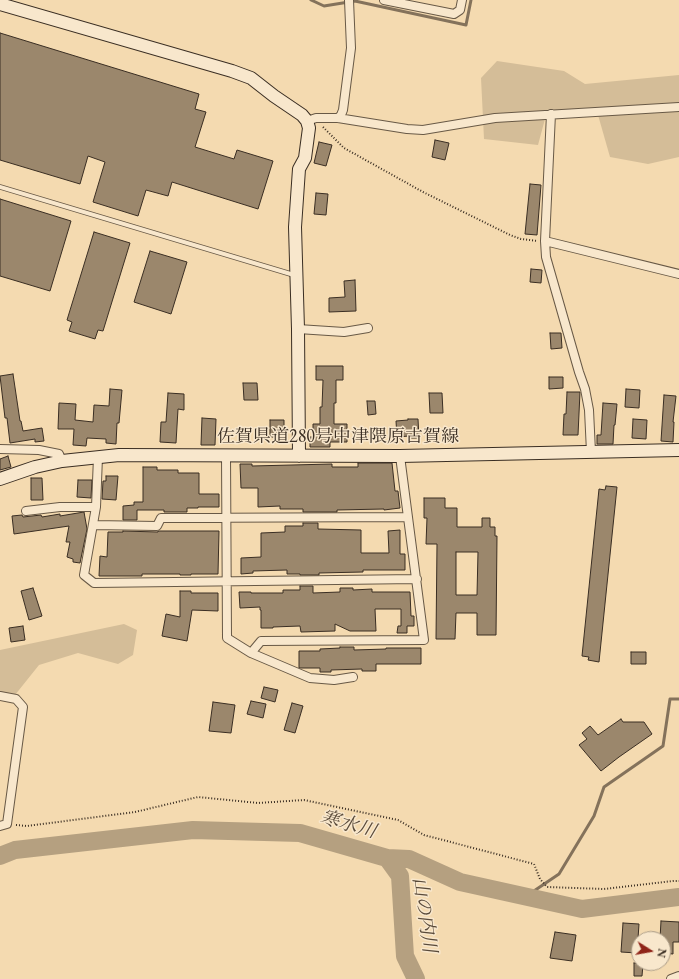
<!DOCTYPE html>
<meta charset="utf-8">
<style>
body{margin:0}
#map{position:relative;width:679px;height:979px;overflow:hidden;background:#f4dab0;font-family:"EB Garamond",serif}
canvas{display:block}
.north{position:absolute;left:631px;top:931px;width:40px;height:40px;box-sizing:border-box;background:#f8e7cc;border:1px solid #ac9d88;border-radius:50%;rotate:101deg;font-size:11px;font-weight:700;line-height:16px;text-align:center;color:#3a2e23}
.north::after{content:'';display:block;margin:auto;width:14px;height:18px;background:#8f2418;clip-path:polygon(50% 0,100% 100%,50% 72%,0 100%)}
</style>
<div id="map">
<canvas width="679" height="979"></canvas>
<div class="north">N</div>
</div>
<script>
const c = document.querySelector('canvas').getContext('2d');
c.lineJoin = 'round';
function fill(path, color) { c.fillStyle = color; c.fill(path, 'evenodd'); }
const poly = rows => new Path2D(rows.map(r => 'M' + r).join(''));
function stroke(path, color, width, dash) { c.strokeStyle = color; c.lineWidth = width; c.lineCap = dash ? 'butt' : 'round'; c.setLineDash(dash || []); c.stroke(path); }
function drawText(font, color, halo, rows, align = 'center') {
  c.font = font + ' "EB Garamond","Noto Serif JP",serif'; c.lineWidth = 3; c.setLineDash([]); c.textBaseline = 'middle'; c.strokeStyle = halo; c.fillStyle = color; for (const [text, x, y, turn = 0] of rows) {
    c.save(); c.translate(x, y); c.rotate((+turn || 0) * Math.PI / 180); c.textAlign = isNaN(turn) ? turn : align; if (halo) c.strokeText(text, 0, 0); c.fillText(text, 0, 0); c.restore();
  }
}
const green = poly([
 [497,61,564,71,585,84,679,75,679,157,648,164,610,157,598,115,545,119,538,145,484,139,481,78],
 [124,624,137,630,133,655,118,664,78,653,39,665,15,695,0,692,0,650]
]);
const stream = poly([
 [311,0,324,6,355,1,466,25,471,0],
 [525,897,559,874,594,816,604,787,663,746,670,699,679,699]
]);
const river = poly([
 [0,856,15,850,193,830,300,833,387,858,409,859,460,882,582,909,679,897],
 [387,858,400,876,405,956,416,979]
]);
const building = poly([
 [0,33,199,94,195,109,206,112,195,147,234,159,237,150,273,161,258,209,172,182,168,196,146,190,138,216,93,202,105,162,88,156,80,184,0,160,0,33],
 [435,140,449,143,445,160,432,157,435,140],
 [319,142,332,145,326,166,314,163,319,142],
 [530,184,541,185,537,235,525,234,530,184],
 [316,193,328,194,326,215,314,214,316,193],
 [0,199,71,221,50,291,0,276,0,199],
 [94,232,130,243,103,331,98,330,95,339,69,331,72,322,67,320,94,232],
 [150,251,187,262,171,314,134,302,150,251],
 [531,269,542,270,541,283,530,282,531,269],
 [355,280,356,311,329,312,329,298,345,297,344,281,355,280],
 [550,333,561,333,562,348,551,349,550,333],
 [316,366,343,366,343,380,336,380,336,403,334,403,334,424,347,424,347,442,330,442,330,447,310,447,310,437,313,437,313,424,320,424,320,407,322,407,323,380,316,380,316,366],
 [13,374,20,421,21,421,23,431,42,428,44,441,35,442,35,439,10,443,7,418,5,418,0,376,13,374],
 [549,377,563,377,563,388,549,389,549,377],
 [243,383,257,383,258,400,244,400,243,383],
 [110,389,122,390,119,423,117,423,116,444,106,443,106,439,87,438,86,446,73,445,74,429,58,429,59,403,76,404,75,420,93,422,94,405,109,406,110,389],
 [626,389,640,390,639,408,625,407,626,389],
 [567,392,580,392,578,435,563,435,564,414,566,414,567,392],
 [168,393,184,394,184,410,178,409,176,443,160,442,161,422,166,422,168,393],
 [429,393,442,393,443,413,430,413,429,393],
 [664,395,676,396,673,422,674,422,673,442,661,441,664,395],
 [367,401,375,401,376,414,368,415,367,401],
 [603,403,617,404,615,425,614,425,613,444,597,444,597,435,601,435,603,403],
 [202,418,216,419,215,445,201,445,202,418],
 [408,419,418,419,419,438,409,438,409,436,397,437,396,421,408,420,408,419],
 [633,419,647,420,646,439,632,438,633,419],
 [270,420,284,420,284,437,270,437,270,420],
 [8,456,11,467,0,470,0,459,8,456],
 [358,463,392,463,395,491,398,491,400,508,384,510,384,509,337,510,337,512,303,512,303,509,280,509,280,506,258,507,258,488,241,488,240,464,252,464,252,466,332,464,332,467,358,467,358,463],
 [143,467,157,467,157,470,178,470,178,473,199,473,199,494,219,494,219,507,198,507,198,508,187,508,187,512,164,512,164,510,137,510,137,520,123,520,123,506,134,505,134,502,143,502,143,467],
 [106,476,118,476,116,500,102,499,103,481,106,481,106,476],
 [31,478,42,478,43,500,31,500,31,478],
 [78,480,92,480,91,498,77,497,78,480],
 [606,486,617,487,599,662,588,660,589,657,582,656,599,489,605,490,606,486],
 [424,498,445,498,445,508,457,508,457,527,482,527,482,518,490,518,490,527,495,527,495,536,497,536,496,635,477,635,477,613,456,613,455,639,436,639,437,544,426,544,427,518,424,518,424,498],
 [456,552,478,552,477,595,456,595,456,552],
 [84,512,87,529,80,563,73,562,73,559,67,557,70,542,66,542,69,526,14,534,12,516,22,515,23,517,41,515,42,517,60,514,60,516,84,512],
 [303,523,318,523,318,529,361,530,361,553,389,553,388,531,400,530,400,554,405,554,405,570,363,570,363,572,319,573,319,575,300,575,300,574,287,574,287,570,253,571,253,573,241,574,241,558,261,557,261,533,285,532,285,526,303,526,303,523],
 [123,531,158,532,158,531,219,531,218,574,191,574,191,575,180,575,180,574,142,574,142,576,99,576,100,556,107,557,108,532,123,532,123,531],
 [300,586,313,586,313,593,340,592,340,588,353,588,353,590,372,589,372,592,410,592,411,616,414,616,414,626,407,626,407,633,397,633,398,626,401,626,401,609,375,609,376,631,350,631,335,624,335,631,301,632,300,626,273,627,273,628,261,628,261,610,260,610,260,607,240,608,239,592,251,592,251,593,283,593,283,590,300,590,300,586],
 [33,588,42,616,29,620,21,591,33,588],
 [180,591,191,591,191,593,218,593,218,611,192,610,187,641,162,636,166,614,180,617,180,591],
 [23,626,25,640,11,642,9,628,23,626],
 [340,647,354,647,354,650,386,649,386,648,421,648,421,664,376,664,376,671,362,671,362,669,331,670,331,672,320,672,320,668,299,668,299,651,320,651,320,649,340,648,340,647],
 [631,652,646,652,646,664,631,664,631,652],
 [264,687,278,690,275,702,261,698,264,687],
 [251,701,266,704,263,718,247,714,251,701],
 [213,702,235,705,231,733,209,731,213,702],
 [292,703,303,706,295,733,284,730,292,703],
 [621,719,623,722,644,722,652,734,619,757,601,771,579,745,587,739,582,733,590,726,598,735,621,719],
 [661,921,679,922,679,942,673,942,673,954,663,953,663,939,660,939,661,921],
 [623,923,639,924,637,953,621,952,623,923],
 [555,932,576,935,572,961,550,958,555,932],
 [634,963,643,964,642,976,634,976,634,963]
]);
const path = poly([
 [323,127,344,148,423,192,510,235,521,239,538,241],
 [16,825,27,826,135,812,198,797,258,803,304,800,398,820,424,835,534,864,540,879,547,887,604,889,673,881,679,881]
]);
const lane = poly([
 [0,187,294,275]
]);
const street = poly([
 [384,0,454,14,460,10,462,0],
 [551,114,545,241,546,257,579,372,585,389,589,410,591,452],
 [338,118,341,115,343,110,351,48,349,0],
 [307,121,316,118,338,118,407,129,423,130,495,118,679,107],
 [545,241,679,274],
 [298,329,344,332,368,328],
 [0,449,39,450,59,454,62,461],
 [226,455,227,638,251,653,261,641,424,640,400,456],
 [98,457,96,507,84,575,94,583,417,579],
 [26,511,60,507,96,507],
 [93,525,157,526,161,518,408,517],
 [251,653,310,678,334,680,353,677],
 [0,696,16,699,23,707,7,824,0,826],
 [671,979,679,976]
]);
const secondary = poly([
 [0,4,232,71,251,78,274,96,302,115,307,121,309,128,305,158,299,169,295,227,298,329,299,456],
 [0,479,35,467,62,461,119,455,400,456,679,450]
]);
const streetNames = [
 ["佐賀県道280号中津隈原古賀線",338,437]
];
const waterNames = [
 ["寒水川",348,825,16],
 ["山の内川",424,915,82]
];
fill(green, '#d4bd98');
stroke(stream, '#84725b', 3);
stroke(river, '#b5a080', 18);
fill(building, '#9b876c');
stroke(building, '#3a2e23', 1);
stroke(lane, '#685946', 5.5);
stroke(street, '#685946', 10);
stroke(secondary, '#3a2e23', 14);
stroke(path, '#3a2e23', 2, [1, 2]);
stroke(lane, '#f8e7cc', 4);
stroke(street, '#f8e7cc', 8);
stroke(secondary, '#f8e7cc', 12);
drawText('18px', '#3a2e23', '#f8e7cc', streetNames);
drawText('italic 19px', '#594a3a', '#f8e7cc', waterNames);
</script>
